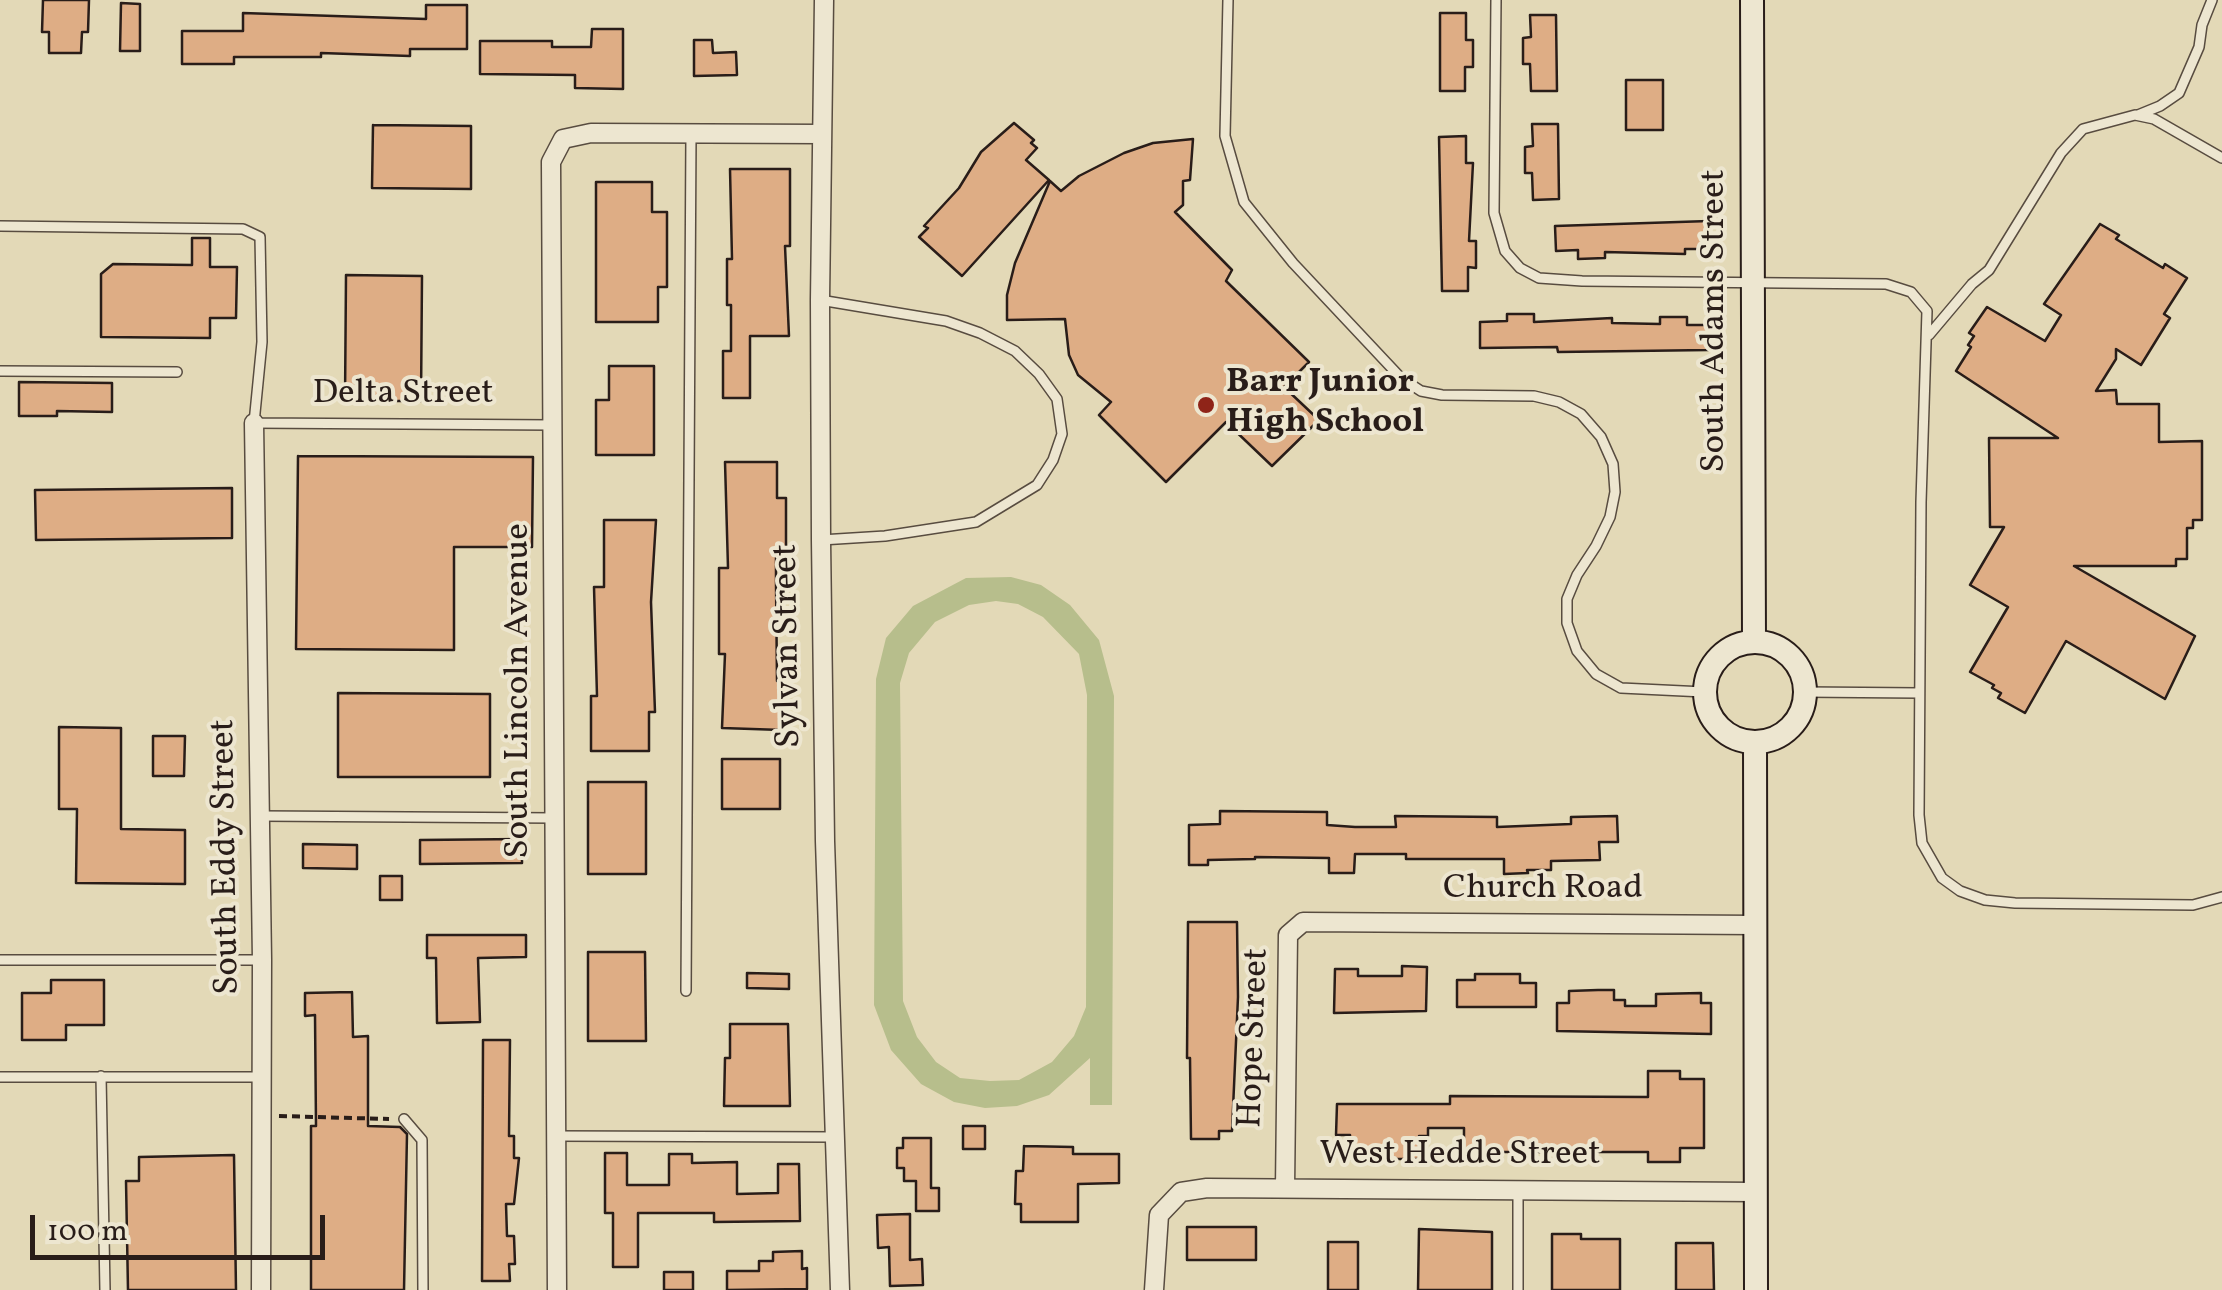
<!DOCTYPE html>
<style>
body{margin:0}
#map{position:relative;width:2222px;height:1290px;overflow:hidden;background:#e3d9b7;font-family:Vollkorn,serif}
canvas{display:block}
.scale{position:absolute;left:30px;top:1215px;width:295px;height:45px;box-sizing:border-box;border:5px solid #291d19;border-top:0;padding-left:12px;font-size:30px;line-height:35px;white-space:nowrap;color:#291d19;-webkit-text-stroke:8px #ede6d0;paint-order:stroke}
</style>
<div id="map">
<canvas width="2222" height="1290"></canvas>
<div class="scale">100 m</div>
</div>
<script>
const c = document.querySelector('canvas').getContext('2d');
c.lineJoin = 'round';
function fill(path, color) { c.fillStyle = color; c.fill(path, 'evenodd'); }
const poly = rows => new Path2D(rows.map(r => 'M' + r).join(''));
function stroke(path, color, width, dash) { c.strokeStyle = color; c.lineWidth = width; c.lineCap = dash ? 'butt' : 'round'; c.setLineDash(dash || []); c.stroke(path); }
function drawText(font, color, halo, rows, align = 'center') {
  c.font = font + ' Vollkorn,serif'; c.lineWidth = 8; c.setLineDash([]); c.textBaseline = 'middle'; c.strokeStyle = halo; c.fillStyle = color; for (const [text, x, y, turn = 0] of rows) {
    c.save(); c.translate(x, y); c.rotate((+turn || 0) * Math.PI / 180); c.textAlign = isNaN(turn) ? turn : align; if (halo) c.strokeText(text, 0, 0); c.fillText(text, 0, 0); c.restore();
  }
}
const green = poly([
 [1011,577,1041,585,1070,605,1099,640,1114,696,1112,1105,1090,1105,1090,1058,1049,1095,1017,1106,985,1108,954,1102,921,1084,891,1050,874,1005,876,679,886,638,913,606,966,578],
 [996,601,1018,604,1043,617,1079,654,1087,695,1086,1007,1074,1036,1052,1062,1019,1080,990,1081,960,1078,936,1062,917,1037,903,1001,900,683,909,653,935,622,969,605]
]);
const building = poly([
 [43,0,89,0,88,32,82,32,81,53,49,53,49,32,42,32,43,0],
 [121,3,140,4,140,51,120,51,121,3],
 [426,5,467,5,467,49,410,49,410,56,321,53,321,57,234,57,234,64,182,64,182,31,243,31,243,13,426,19,426,5],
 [1440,13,1466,13,1466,40,1473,40,1473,67,1465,67,1465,91,1440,91,1440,13],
 [1530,15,1556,15,1557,91,1531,91,1530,64,1523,64,1523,38,1531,37,1530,15],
 [592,29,623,29,623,89,575,88,575,75,480,74,480,41,552,41,552,47,591,47,592,29],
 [694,40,712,40,713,53,736,52,737,75,694,76,694,40],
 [1626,80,1663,80,1663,130,1626,130,1626,80],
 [1014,123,1034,140,1031,143,1037,148,1026,160,1049,180,962,276,919,237,928,228,924,226,959,188,981,152,1014,123],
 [1532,124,1558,124,1559,199,1533,200,1532,173,1525,173,1525,147,1533,146,1532,124],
 [373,125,471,126,471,189,372,188,373,125],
 [1466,136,1466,163,1473,163,1469,241,1476,241,1476,268,1468,267,1468,291,1442,291,1439,137,1466,136],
 [1193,139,1190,180,1183,181,1183,205,1175,212,1232,270,1226,281,1309,362,1284,387,1319,420,1272,466,1226,422,1166,482,1099,415,1111,402,1078,375,1069,355,1065,319,1007,320,1007,295,1015,263,1050,181,1061,191,1079,176,1124,153,1153,143,1193,139],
 [730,169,790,169,790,246,785,246,789,336,750,336,750,398,723,398,723,351,731,351,731,305,727,305,727,259,732,259,730,169],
 [596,182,652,182,652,212,667,212,667,287,658,287,658,322,596,322,596,182],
 [1709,221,1709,249,1685,249,1685,254,1605,252,1605,258,1578,259,1578,250,1556,251,1555,226,1709,221],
 [2100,224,2119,235,2116,239,2163,268,2165,264,2187,278,2164,314,2170,318,2141,365,2116,349,2116,359,2096,391,2116,390,2117,404,2159,404,2159,442,2202,441,2202,520,2193,520,2193,528,2187,528,2187,559,2176,559,2176,566,2074,566,2195,636,2165,699,2066,641,2025,713,1998,698,2001,693,1992,688,1994,685,1970,672,2008,607,1970,585,2004,527,1990,527,1989,438,2058,438,1956,371,1971,347,1968,345,1974,336,1969,333,1987,307,2045,341,2061,315,2044,304,2100,224],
 [192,238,210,238,210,267,237,267,236,318,210,318,210,338,101,337,101,274,113,264,192,265,192,238],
 [346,275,422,276,421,401,345,401,346,275],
 [1507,314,1534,314,1534,322,1612,318,1612,323,1660,324,1660,317,1687,317,1687,325,1709,325,1709,350,1558,352,1557,347,1480,348,1480,322,1507,321,1507,314],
 [609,366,654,366,654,455,596,455,596,400,609,400,609,366],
 [19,382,112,383,112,412,57,411,57,416,19,416,19,382],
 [298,456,533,457,532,547,454,547,454,650,296,649,298,456],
 [725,462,777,462,777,498,786,498,786,552,776,552,776,583,777,681,782,681,782,730,722,728,725,654,719,654,719,568,728,568,725,462],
 [232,488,232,538,36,540,35,490,232,488],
 [604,520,656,520,651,602,655,712,649,712,649,751,591,751,591,696,597,696,594,587,604,587,604,520],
 [338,693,490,694,490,777,338,777,338,693],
 [59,727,121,728,121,829,185,830,185,884,76,883,77,809,59,809,59,727],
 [153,736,185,736,184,776,153,776,153,736],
 [722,759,780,759,780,809,722,809,722,759],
 [588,782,646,782,646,874,588,874,588,782],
 [1220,811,1327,812,1327,825,1355,827,1396,827,1395,816,1497,817,1497,827,1571,824,1571,817,1617,816,1618,842,1599,842,1600,860,1551,861,1551,870,1527,870,1528,873,1504,874,1504,859,1406,859,1406,854,1355,854,1354,873,1329,873,1329,858,1255,857,1255,859,1208,860,1208,865,1189,865,1189,825,1220,824,1220,811],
 [522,839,522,863,420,864,420,840,522,839],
 [303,844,357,845,357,869,303,868,303,844],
 [380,876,402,876,402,900,380,900,380,876],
 [1188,922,1237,922,1238,997,1232,1131,1219,1131,1219,1139,1191,1139,1190,1058,1187,1058,1188,922],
 [427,935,526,935,526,957,478,958,480,1022,437,1023,436,958,427,958,427,935],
 [588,952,645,952,646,1041,588,1041,588,952],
 [1402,966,1427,967,1426,1011,1334,1013,1335,969,1358,969,1358,976,1402,976,1402,966],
 [747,973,789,974,789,989,747,988,747,973],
 [1475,974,1520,974,1520,983,1536,983,1536,1007,1457,1007,1457,980,1475,980,1475,974],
 [51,980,104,980,104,1025,66,1025,66,1040,22,1040,22,993,51,993,51,980],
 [1598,990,1614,990,1614,1000,1625,1000,1625,1006,1656,1006,1656,994,1701,993,1701,1003,1711,1003,1711,1034,1557,1031,1557,1003,1569,1003,1569,991,1598,990],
 [352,992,353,1037,368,1036,368,1126,400,1127,407,1134,404,1290,311,1290,311,1126,316,1126,315,1015,305,1016,305,993,352,992],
 [730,1024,788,1024,790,1106,724,1106,725,1058,730,1058,730,1024],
 [483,1040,510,1040,509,1136,514,1136,514,1158,519,1158,514,1204,506,1204,507,1236,514,1236,515,1264,509,1264,510,1281,482,1281,483,1040],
 [1648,1071,1680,1071,1680,1079,1704,1079,1704,1148,1680,1148,1680,1162,1648,1162,1648,1152,1464,1152,1464,1128,1428,1128,1428,1136,1419,1136,1419,1159,1350,1159,1350,1135,1336,1135,1337,1104,1450,1104,1450,1096,1648,1097,1648,1071],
 [963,1126,985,1126,985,1149,963,1149,963,1126],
 [903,1138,931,1138,931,1188,939,1188,939,1211,916,1211,916,1181,904,1181,904,1168,897,1168,897,1148,903,1148,903,1138],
 [1024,1146,1073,1147,1073,1154,1119,1154,1119,1183,1078,1184,1078,1222,1021,1222,1021,1204,1015,1204,1016,1171,1023,1171,1024,1146],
 [605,1153,627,1153,627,1185,669,1185,669,1154,692,1154,692,1163,737,1162,737,1194,778,1193,778,1164,799,1164,800,1221,714,1222,714,1213,638,1213,638,1267,613,1267,613,1213,605,1213,605,1153],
 [234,1155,236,1290,128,1290,126,1181,139,1181,139,1157,234,1155],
 [910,1214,910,1260,922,1259,923,1285,890,1286,889,1247,878,1248,877,1215,910,1214],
 [1187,1227,1256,1227,1256,1260,1187,1260,1187,1227],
 [1419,1229,1492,1232,1492,1290,1418,1290,1419,1229],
 [1552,1234,1581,1234,1581,1239,1620,1239,1620,1290,1552,1290,1552,1234],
 [1328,1242,1358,1242,1358,1290,1328,1290,1328,1242],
 [1676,1243,1713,1243,1714,1290,1676,1290,1676,1243],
 [802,1251,802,1269,807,1268,807,1289,727,1290,727,1271,759,1271,759,1261,773,1261,773,1252,802,1251],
 [664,1272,693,1272,693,1290,664,1290,664,1272]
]);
const path = poly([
 [279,1116,389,1119]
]);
const lane = poly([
 [1228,0,1225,136,1244,202,1293,263,1401,378,1421,391,1442,395,1534,396,1559,402,1581,414,1601,437,1613,464,1615,492,1610,517,1596,546,1577,575,1567,599,1567,623,1577,651,1596,674,1621,688,1704,692],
 [1496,0,1494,213,1505,251,1520,268,1539,278,1582,281,1886,284,1911,292,1927,311,1921,502,1919,815,1922,843,1942,878,1960,891,1985,900,2015,903,2193,905,2222,897],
 [2138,115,2160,106,2179,93,2199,47,2202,25,2212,0],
 [0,226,243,229,260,237,262,342,254,423,552,425],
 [820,300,946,321,980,333,1015,351,1039,374,1057,399,1062,434,1053,460,1037,485,976,522,885,536,821,540],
 [1929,335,1972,284,1989,270,2061,153,2083,129,2135,115,2154,119,2222,158],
 [0,371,177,372],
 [1804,692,1919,693],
 [261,816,554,818],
 [0,960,262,960],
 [686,991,691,133],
 [101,1076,105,1290],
 [0,1077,262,1077],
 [404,1119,422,1140,423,1290],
 [556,1136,835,1137],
 [1518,1290,1518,1190]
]);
const street = poly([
 [824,0,820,300,821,540,825,841,840,1290],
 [254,423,262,960,261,1290],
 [1285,1188,1288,935,1303,922,1757,925],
 [557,1290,551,162,563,139,591,133,822,134],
 [1154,1290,1159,1215,1181,1192,1207,1188,1755,1192]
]);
const secondary = poly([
 [1752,0,1754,642],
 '1705 692a50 50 0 1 1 100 0a50 50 0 1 1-100 0Z',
 [1755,742,1756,1290]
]);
const markers = [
 [1206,405,10,"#8f2418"]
];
const streetNames = [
 ["South Adams Street",1717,321,-90],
 ["Delta Street",403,396],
 ["Sylvan Street",790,646,-91],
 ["South Lincoln Avenue",521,691,-90],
 ["South Eddy Street",228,857,-91],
 ["Church Road",1543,891],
 ["Hope Street",1256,1038,-88],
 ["West Hedde Street",1460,1157]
];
const poiNames = [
 ["Barr Junior",1226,385],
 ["High School",1226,425]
];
fill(green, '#b7be8c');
fill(building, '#dead85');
stroke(building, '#291d19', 2.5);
stroke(lane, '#584c40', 12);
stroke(street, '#584c40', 21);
stroke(secondary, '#291d19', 26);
stroke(path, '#291d19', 4, [8, 5]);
stroke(lane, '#ede6d0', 9);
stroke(street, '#ede6d0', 18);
stroke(secondary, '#ede6d0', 22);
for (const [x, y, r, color] of markers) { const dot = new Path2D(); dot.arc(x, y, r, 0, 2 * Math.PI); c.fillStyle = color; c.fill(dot); stroke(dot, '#ede6d0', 4); }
drawText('35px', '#291d19', '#ede6d0', streetNames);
drawText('bold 35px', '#291d19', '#ede6d0', poiNames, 'left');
</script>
